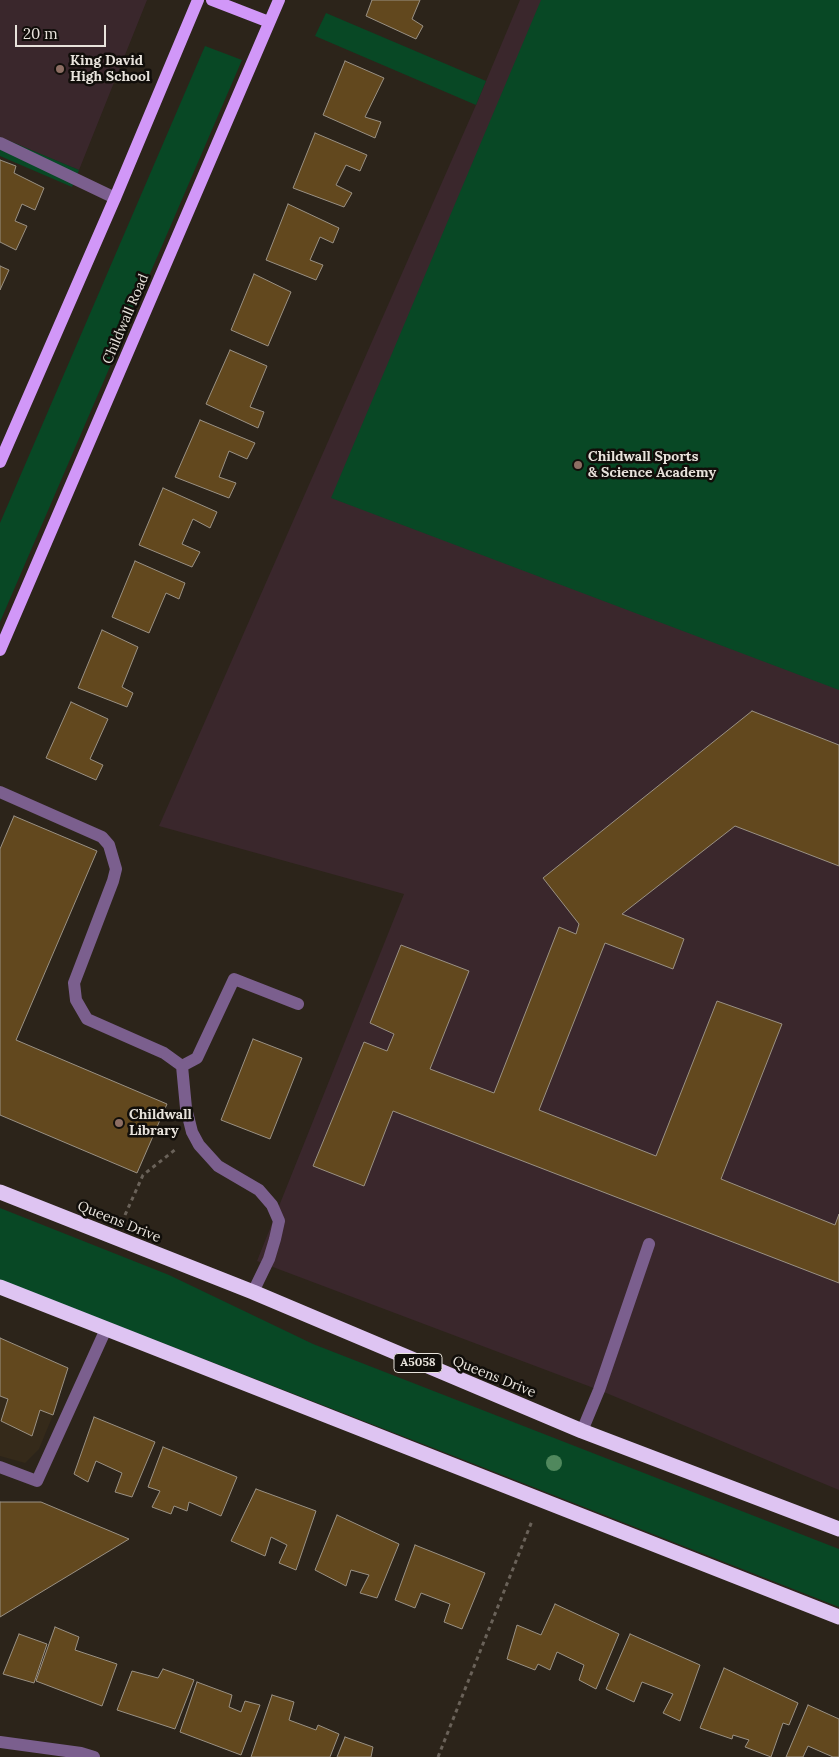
<!DOCTYPE html>
<style>
body{margin:0}
#map{position:relative;width:839px;height:1757px;overflow:hidden;background:#2c241a;font-family:Lora,serif}
canvas{display:block}
.scale{position:absolute;left:15px;top:25px;width:91px;height:22px;box-sizing:border-box;border:2px solid #e8e3dc;border-top:0;padding-left:6px;font-size:15px;line-height:18px;white-space:nowrap;color:#e8e3dc;-webkit-text-stroke:4px #110e0a;paint-order:stroke}
</style>
<div id="map">
<canvas width="839" height="1757"></canvas>
<div class="scale">20 m</div>
</div>
<script>
const c = document.querySelector('canvas').getContext('2d');
c.lineJoin = 'round';
function fill(path, color) { c.fillStyle = color; c.fill(path, 'evenodd'); }
const poly = rows => new Path2D(rows.map(r => 'M' + r).join(''));
function stroke(path, color, width, dash) { c.strokeStyle = color; c.lineWidth = width; c.lineCap = dash ? 'butt' : 'round'; c.setLineDash(dash || []); c.stroke(path); }
function drawText(font, color, halo, rows, align = 'center') {
  c.font = font + ' Lora,serif'; c.lineWidth = 5; c.setLineDash([]); c.textBaseline = 'middle'; c.strokeStyle = halo; c.fillStyle = color; for (const [text, x, y, turn = 0] of rows) {
    c.save(); c.translate(x, y); c.rotate((+turn || 0) * Math.PI / 180); c.textAlign = isNaN(turn) ? turn : align; if (halo) c.strokeText(text, 0, 0); c.fillText(text, 0, 0); c.restore();
  }
}
const built = poly([
 [0,1338,68,1368,53,1415,39,1449,25,1463,0,1456]
]);
const education = poly([
 [0,0,147,0,79,170,0,137],
 [520,0,839,0,839,1490,599,1390,257,1261,404,894,159,826,476,105]
]);
const green = poly([
 [541,0,839,0,839,690,331,498],
 [326,13,486,81,476,105,315,36],
 [205,46,242,60,0,622,0,523],
 [0,137,79,170,72,187,0,156],
 [0,1208,169,1275,313,1344,839,1549,839,1607,454,1456,0,1280]
]);
const building = poly([
 [372,0,420,0,412,19,423,26,416,39,366,16,372,0],
 [345,61,384,78,365,117,381,122,375,138,323,115,345,61],
 [315,133,367,155,360,171,346,165,336,185,352,193,344,207,293,188,315,133],
 [0,160,16,166,14,173,44,188,35,210,22,204,15,221,27,226,16,250,0,242,0,160],
 [288,204,339,228,333,243,320,237,310,260,323,265,316,280,266,260,288,204],
 [0,266,9,270,0,290,0,266],
 [254,274,291,292,268,346,231,330,254,274],
 [230,350,267,366,250,407,264,412,258,428,206,404,230,350],
 [200,420,255,443,247,459,229,451,219,477,236,483,229,498,175,477,200,420],
 [163,488,217,512,210,528,193,519,182,544,200,552,192,567,139,545,163,488],
 [135,561,185,583,179,599,166,593,149,633,112,617,135,561],
 [102,630,138,647,122,687,133,693,127,707,78,688,102,630],
 [71,702,108,719,90,759,103,765,96,780,46,758,71,702],
 [752,711,839,745,839,866,735,826,622,914,684,939,673,969,605,943,539,1110,656,1156,717,1001,782,1024,721,1179,835,1225,839,1214,839,1283,393,1111,364,1186,313,1166,364,1042,387,1051,394,1034,370,1023,401,945,469,971,430,1069,494,1093,559,927,576,934,579,924,543,878,752,711],
 [14,816,97,851,16,1040,167,1104,137,1173,0,1115,0,849,14,816],
 [253,1039,302,1058,270,1139,221,1120,253,1039],
 [0,1338,68,1368,53,1415,40,1410,32,1436,1,1421,8,1399,0,1396,0,1338],
 [94,1417,155,1442,132,1497,115,1492,122,1473,96,1461,88,1482,74,1474,94,1417],
 [163,1447,237,1477,221,1516,189,1502,187,1511,174,1506,171,1514,152,1507,160,1491,148,1487,163,1447],
 [256,1489,316,1511,296,1570,279,1563,287,1545,271,1537,265,1556,231,1541,256,1489],
 [0,1502,41,1502,129,1539,0,1617,0,1502],
 [337,1515,399,1544,377,1598,360,1593,369,1575,351,1570,346,1586,315,1570,337,1515],
 [415,1545,485,1573,462,1629,444,1622,450,1604,421,1593,415,1608,395,1600,415,1545],
 [555,1604,619,1634,596,1689,579,1680,584,1665,557,1652,550,1670,538,1664,535,1670,507,1659,517,1625,541,1635,555,1604],
 [55,1627,79,1637,75,1650,117,1664,102,1706,36,1681,55,1627],
 [19,1634,47,1644,34,1683,3,1674,19,1634],
 [630,1634,700,1665,680,1721,663,1713,673,1694,642,1682,634,1702,606,1689,630,1634],
 [724,1668,798,1703,789,1725,783,1723,771,1757,745,1747,749,1740,733,1735,732,1739,700,1728,724,1668],
 [163,1669,194,1680,175,1729,117,1710,132,1671,158,1678,163,1669],
 [197,1682,232,1695,229,1707,241,1712,245,1701,260,1705,241,1755,180,1732,197,1682],
 [272,1695,294,1702,289,1720,316,1730,318,1725,339,1734,330,1757,251,1757,272,1695],
 [808,1705,839,1719,839,1757,833,1757,808,1746,803,1757,786,1757,808,1705],
 [345,1737,373,1747,371,1757,337,1757,345,1737]
]);
const path = poly([
 [125,1215,143,1175,176,1149],
 [438,1757,532,1521]
]);
const minor = poly([
 [0,143,115,198],
 [0,792,102,837,109,845,116,869,113,881,74,983,76,1000,87,1019,164,1053,182,1066,186,1108,192,1132,199,1145,218,1166,259,1190,272,1205,279,1221,275,1239,269,1259,253,1292],
 [182,1066,197,1058,234,979,298,1004],
 [582,1431,599,1390,649,1244],
 [0,1467,37,1481,106,1329],
 [0,1742,81,1753,94,1757]
]);
const major = poly([
 [212,0,269,22],
 [0,462,115,198,198,0],
 [0,650,279,0]
]);
const highway = poly([
 [0,1192,253,1292,582,1431,839,1529],
 [0,1287,839,1617]
]);
const trees = [
 [554,1463]
];
const markers = [
 [60,69,5,"#8d6e63"],
 [578,465,5,"#8d6e63"],
 [119,1123,5,"#8d6e63"]
];
const shields = [
 [418,1363,48]
];
const shieldNames = [
 ["A5058",418,1363]
];
const poiNames = [
 ["King David",70,61],
 ["High School",70,77],
 ["Childwall Sports",588,457],
 ["& Science Academy",588,473],
 ["Childwall",129,1115],
 ["Library",129,1131]
];
const streetNames = [
 ["Childwall Road",126,319,-67],
 ["Queens Drive",119,1222,22],
 ["Queens Drive",494,1377,22]
];
fill(built, '#352a1a');
fill(education, '#3a272c');
fill(green, '#084825');
fill(building, '#62481e');
stroke(building, '#9a9184', 1);
stroke(path, '#6a6259', 3, [4, 4]);
stroke(minor, '#7b5f8e', 12);
stroke(major, '#d197f8', 12);
stroke(highway, '#dec4f2', 15);
c.fillStyle = '#50885d';
for (const [x, y] of trees) { c.beginPath(); c.arc(x, y, 8, 0, 2 * Math.PI); c.fill(); }
for (const [x, y, r, color] of markers) { const dot = new Path2D(); dot.arc(x, y, r, 0, 2 * Math.PI); c.fillStyle = color; c.fill(dot); stroke(dot, '#110e0a', 2); }
for (const [x, y, w] of shields) { const box = new Path2D(); box.roundRect(x - w / 2, y - 9.5, w, 19, 4); c.fillStyle = '#110e0a'; c.fill(box); stroke(box, '#e8e3dc', 1); }
drawText('bold 12px', '#e8e3dc', null, shieldNames);
drawText('bold 14px', '#e8e3dc', '#110e0a', poiNames, 'left');
drawText('14px', '#e8e3dc', '#110e0a', streetNames);
</script>
